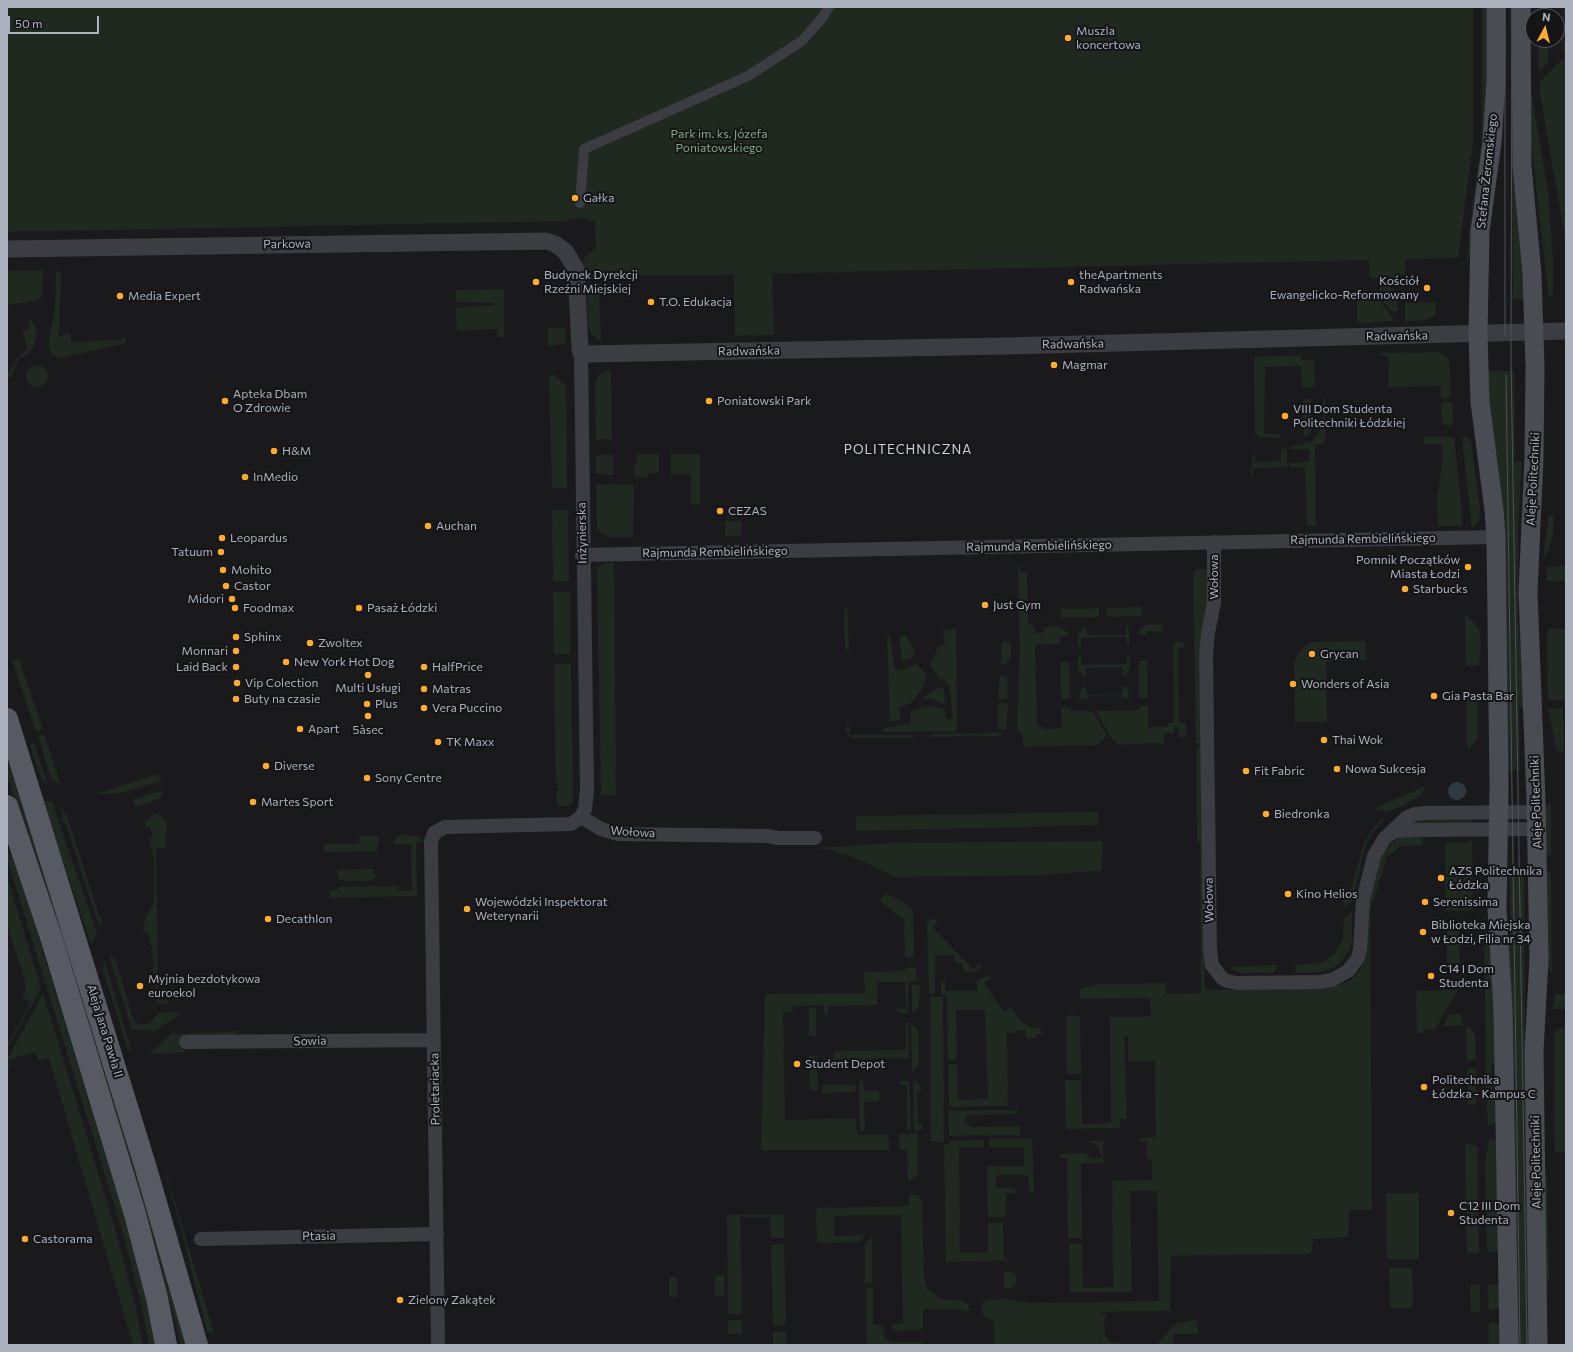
<!DOCTYPE html>
<meta charset="utf-8">
<style>
body{margin:0}
#map{position:relative;width:1573px;height:1352px;overflow:hidden;background:#1a1a1d;font-family:Commissioner,sans-serif}
canvas{display:block}
.frame{position:absolute;inset:0;border:8px solid #acb2bd;pointer-events:none}
.north{position:absolute;left:1525px;top:8px;width:40px;height:40px;box-sizing:border-box;background:#151518;border:1px solid #51545a;border-radius:50%;rotate:7deg;font-size:11px;font-weight:700;line-height:16px;text-align:center;color:#acb2bd}
.north::after{content:'';display:block;margin:auto;width:14px;height:18px;background:#ffab30;clip-path:polygon(50% 0,100% 100%,50% 72%,0 100%)}
.scale{position:absolute;left:8px;top:16px;width:91px;height:18px;box-sizing:border-box;border:2px solid #acb2bd;border-top:0;padding-left:5px;font-size:12px;line-height:14px;white-space:nowrap;color:#acb2bd;-webkit-text-stroke:3px #151518;paint-order:stroke}
</style>
<div id="map">
<canvas width="1573" height="1352"></canvas>
<div class="frame"></div>
<div class="north">N</div>
<div class="scale">50 m</div>
</div>
<script>
const c = document.querySelector('canvas').getContext('2d');
c.lineJoin = 'round';
function fill(path, color) { c.fillStyle = color; c.fill(path, 'evenodd'); }
const poly = rows => new Path2D(rows.map(r => 'M' + r).join(''));
function stroke(path, color, width, dash) { c.strokeStyle = color; c.lineWidth = width; c.lineCap = dash ? 'butt' : 'round'; c.setLineDash(dash || []); c.stroke(path); }
function drawText(font, color, halo, rows, align = 'center') {
  c.font = font + ' Commissioner,sans-serif'; c.lineWidth = 4; c.setLineDash([]); c.textBaseline = 'middle'; c.strokeStyle = halo; c.fillStyle = color; for (const [text, x, y, turn = 0] of rows) {
    c.save(); c.translate(x, y); c.rotate((+turn || 0) * Math.PI / 180); c.textAlign = isNaN(turn) ? turn : align; if (halo) c.strokeText(text, 0, 0); c.fillText(text, 0, 0); c.restore();
  }
}
const green = poly([
 [7,7,1473,7,1473,142,1458,258,1405,259,1405,275,1396,275,1396,284,1384,284,1377,278,1370,277,1369,260,718,275,600,275,586,277,583,259,596,248,595,221,588,221,586,218,570,219,568,221,7,232],
 [1482,7,1487,7,1488,101,1485,141,1472,213,1469,259,1467,259,1471,216,1482,143],
 [1510,7,1515,7,1528,299,1513,299],
 [1561,7,1566,7,1566,243,1540,93,1540,82,1565,56,1562,53,1564,51,1561,48,1564,45,1561,42,1565,39,1562,36,1565,33,1562,30,1565,27,1562,24,1565,21,1561,18,1564,15,1561,12,1564,9],
 [1538,40,1548,40,1548,62,1539,71],
 [1531,90,1548,192,1553,260,1553,294,1549,298,1531,142],
 [43,270,42,296,36,301,7,305,7,271],
 [56,271,61,272,59,336,69,333,72,342,122,340,122,336,125,339,125,343,62,358,55,356,50,351,49,340,55,309],
 [772,274,774,335,735,336,734,275],
 [589,283,599,283,601,342,591,334,588,324,587,285],
 [1381,286,1390,286,1390,288,1393,288,1394,291,1396,291,1398,311,1392,311,1381,299,1379,289],
 [504,289,504,337,498,337,497,329,457,331,456,308,496,305,493,303,456,302,456,290],
 [1357,295,1378,296,1379,300,1395,321,1357,323],
 [1436,302,1435,316,1424,320,1405,321,1405,303],
 [28,320,31,320,37,329,35,344,30,352,19,359,10,377,7,380,7,376,17,358,28,349,22,331,30,328],
 [548,327,565,328,565,344,548,346],
 [1434,352,1443,354,1449,360,1451,398,1441,398,1441,386,1388,387,1389,356,1381,356,1380,353],
 [1301,355,1301,360,1314,360,1315,387,1302,387,1301,366,1265,367,1264,434,1280,434,1280,438,1260,437,1255,434,1254,357],
 '26 376a11 11 0 1 1 22 0a11 11 0 1 1-22 0Z',
 [607,371,611,371,612,439,596,440,595,384,599,374],
 [1485,371,1514,371,1515,462,1522,462,1518,525,1518,619,1525,707,1519,707,1520,770,1507,771],
 [549,375,554,375,566,386,567,488,552,488],
 [1323,398,1325,398,1325,444,1315,444,1316,526,1307,526,1305,467,1290,467,1290,463,1309,462,1309,449,1290,449,1290,447,1311,442,1318,435,1323,422],
 [1303,399,1311,399,1312,417,1316,417,1311,433,1304,437],
 [1441,402,1452,402,1453,425,1446,425,1442,421],
 [1424,437,1454,437,1463,523,1461,526,1438,526,1437,500,1443,458,1442,444,1424,444],
 [1462,437,1468,437,1471,441,1480,510,1479,520,1472,528],
 [1287,447,1287,467,1253,468,1253,477,1251,476,1253,453,1254,453,1255,462,1281,461,1281,451],
 [637,454,659,454,659,473,649,473,648,477,635,477,634,463,637,463],
 [671,454,700,454,700,504,691,505,691,475,671,474],
 [596,455,613,455,613,475,596,474],
 [596,484,634,485,633,537,608,537,597,530],
 [552,510,568,510,569,581,553,582],
 [1549,515,1554,515,1553,538,1545,557,1543,558],
 [725,521,741,521,741,536,725,537],
 [1206,559,1208,602,1201,632,1199,654,1205,990,1330,988,1351,980,1360,970,1366,958,1369,906,1377,867,1382,854,1391,843,1401,837,1422,834,1423,845,1401,846,1387,857,1370,911,1372,1210,1349,1210,1348,1237,1313,1239,1311,1254,1171,1256,1170,1311,1099,1312,1107,1315,1104,1322,1105,1335,1110,1343,1121,1343,1121,1345,1100,1345,1099,1335,1099,1345,994,1345,994,1321,985,1318,981,1311,983,1303,987,1300,1005,1299,1029,1303,1159,1301,1157,1191,1130,1191,1132,1292,1070,1292,1069,1244,1082,1244,1083,1288,1113,1287,1112,1181,1152,1180,1152,1160,1147,1159,1147,1141,1137,1142,1141,1138,1156,1137,1155,1061,1128,1061,1128,1036,1124,1036,1127,1119,1120,1119,1120,1128,1066,1129,1065,1080,1081,1080,1082,1124,1111,1123,1110,1017,1151,1016,1150,998,1080,999,1080,989,1098,984,1166,983,1166,994,1201,993,1200,842,1197,842,1196,748,1199,748,1199,743,1196,743,1193,573,1197,569,1206,569],
 [1019,561,1020,573,1027,572,1028,623,1035,627,1035,633,1044,633,1044,627,1058,626,1064,629,1069,636,1060,637,1060,644,1035,645,1037,726,1042,726,1042,729,1062,728,1061,708,1070,708,1071,711,1092,711,1106,734,1104,738,1100,741,1100,745,1023,747,1023,736,1018,731,1017,725,1020,653,1018,566],
 [604,563,614,563,616,795,601,795,597,568],
 [1566,566,1566,581,1547,581,1547,567],
 [553,592,570,592,570,654,554,654],
 [847,604,849,653,845,648,844,616],
 [1142,607,1142,616,1107,617,1107,608],
 [1099,608,1099,617,1061,618,1061,609],
 [1465,615,1473,621,1479,630,1481,642,1479,665,1466,666],
 [1163,624,1163,631,1147,631,1147,635,1138,635,1139,630,1145,625],
 [1086,626,1086,635,1126,635,1126,626,1128,626,1130,642,1127,646,1126,637,1081,638,1081,647,1078,645,1078,635],
 [956,629,957,731,883,732,883,728,910,724,911,711,929,706,944,709,947,720,953,719,949,685,943,679,940,679,931,666,931,662,939,646,945,645,943,630],
 [1549,629,1566,629,1566,700,1548,700,1547,637],
 [887,635,890,636,895,670,902,670,916,664,927,674,922,689,911,703,899,708,901,720,890,722],
 [905,635,915,651,915,655,902,662,899,636],
 [1365,641,1366,660,1326,661,1327,722,1295,722,1294,661,1301,650,1311,642],
 [1002,642,1011,642,1011,656,1007,663,1001,664],
 [1173,642,1182,642,1185,647,1178,648,1179,723,1186,723,1186,734,1183,737,1179,738,1179,728,1174,727,1174,733,1164,733,1164,743,1116,745,1116,741,1112,739,1096,711,1139,710,1140,706,1148,706,1148,727,1168,727,1168,723,1174,723],
 [1127,655,1130,658,1130,667,1127,673,1123,676,1122,667,1086,668,1086,677,1078,669,1078,658,1081,656,1081,665,1127,664],
 [19,658,43,729,36,732,12,660],
 [1147,660,1148,698,1139,698,1139,661],
 [1060,662,1069,662,1070,699,1061,699],
 [554,664,571,664,573,801,569,806,557,806,556,791,558,791,558,782,556,782],
 [1000,675,1005,677,1008,681,1007,699,998,699],
 [1086,685,1087,695,1123,694,1123,685,1128,690,1130,698,1122,698,1122,695,1087,696,1087,699,1079,699,1081,690],
 [937,688,943,688,946,700,942,704,931,698,923,700,923,698],
 [1466,698,1478,698,1478,738,1473,745,1467,749],
 [998,703,1008,703,1006,730,998,730],
 [1548,709,1563,709,1564,751,1557,751],
 [849,725,850,735,913,735,914,738,853,738,849,736,846,731,846,728],
 [1005,733,1000,736,930,737,930,734],
 [44,734,58,776,60,783,52,781,38,736],
 [34,743,47,783,47,785,40,776,30,745],
 [7,759,74,963,187,1345,181,1345,155,1245,69,963,7,776],
 [159,774,161,781,118,794,96,794],
 [1425,786,1421,795,1403,806,1388,811,1379,811,1375,808],
 [161,790,163,793,159,799,135,807,133,800],
 [42,800,52,802,97,934,91,944],
 [1548,804,1551,804,1551,855,1545,856,1543,807],
 [59,805,67,816,99,915,102,917,100,928,65,822,63,822,62,819,64,818],
 [1098,812,1098,825,856,831,856,816],
 [155,814,160,814,167,822,165,848,156,848,158,999,168,1000,169,1003,159,1004,157,1003,156,980,152,968,155,966,151,951,153,950,146,930,142,931,144,922,145,922,146,917,154,903,154,857,149,838,153,836,150,826,145,828,146,821],
 [1382,819,1384,820,1374,831,1365,846,1352,902,1344,907,1343,891,1349,890,1352,887,1363,845,1372,829],
 [1472,819,1472,823,1412,823,1422,820],
 [398,835,419,836,422,839,423,842,416,842,417,896,330,898,330,891,338,890,338,887,398,886,398,891,412,890,411,844,393,844],
 [359,836,379,836,377,850,373,851,324,852,324,844,359,844],
 [1469,839,1472,841,1473,910,1446,911,1445,843,1469,843],
 [1103,841,1101,871,1039,875,895,877,856,858,827,849,816,848,895,843],
 [7,849,14,860,32,915,127,1226,143,1286,155,1345,149,1345,143,1311,122,1230,7,859],
 [373,869,373,875,378,875,371,881,345,881,338,878,337,870],
 [1545,872,1551,872,1552,972,1547,967],
 [1510,873,1524,873,1525,1049,1531,1345,1517,1345,1505,936,1511,936],
 [7,877,41,988,7,1049,7,1045,31,1002,23,998,26,985,7,924],
 [886,893,907,905,913,912,914,957,905,957,904,920,880,901],
 [1484,910,1493,974,1496,1063,1491,1063,1492,1083,1486,1083],
 [1352,911,1352,942,1348,952,1342,961,1333,968,1323,972,1296,973,1295,965,1321,963,1335,953,1343,938,1344,920],
 [932,919,939,921,932,927,973,969,980,964,981,967,976,972,963,972,963,963,955,963,954,955,935,955,935,993,929,994,927,922],
 [1447,930,1459,930,1460,963,1447,963],
 [109,955,115,958,133,1019,136,1022,143,1025,150,1023,158,1013,179,1012,179,1015,153,1032,148,1030,132,1030],
 [104,959,131,1049,130,1051,128,1050,103,970],
 [1277,965,1276,970,1272,973,1241,973,1227,967],
 [913,967,916,969,917,981,908,982,908,1013,900,1013,896,1009,906,1009,905,982,877,982,877,1005,828,1006,828,1015,824,1014,824,1005,794,1006,793,1011,783,1012,785,1120,856,1118,857,1135,888,1134,890,1150,761,1150,765,994,865,993,864,972,905,971,906,968],
 [987,976,992,978,984,983,1004,1012,1011,1008,1021,1021,1030,1027,1039,1028,1044,1034,1036,1034,1036,1038,1026,1038,1025,1030,1015,1031,1015,1033,1007,1033,1008,1106,949,1107,948,1064,957,1064,958,1100,988,1099,985,1010,956,1010,957,1060,948,1060,947,995,941,994,941,982,945,982,945,991,977,991,977,981],
 [912,985,920,985,919,1008,912,1013],
 [1458,990,1435,1029,1423,1029,1422,1033,1417,1033,1416,991],
 [43,993,114,1225,136,1309,143,1345,133,1345,49,1058,38,1060,35,1052,8,1060,10,1068,7,1068,7,1060],
 [1555,994,1566,994,1566,1009,1553,1009],
 [930,997,943,997,944,1142,931,1141],
 [816,1008,816,1036,809,1036,809,1009],
 [1449,1014,1460,1014,1464,1026,1443,1026],
 [1072,1015,1080,1016,1081,1074,1067,1074,1066,1016],
 [906,1023,908,1023,909,1058,834,1060,834,1053,836,1051,906,1050],
 [911,1024,918,1030,919,1062,918,1066,912,1072],
 [1466,1028,1470,1028,1475,1034,1476,1058,1473,1060,1467,1061],
 [1560,1028,1566,1028,1566,1151,1555,1152,1554,1038,1555,1032],
 [240,1031,233,1036,182,1041,181,1047,186,1052,149,1054,171,1034],
 [809,1056,817,1056,818,1090,810,1090],
 [1467,1068,1473,1068,1476,1070,1476,1103,1473,1105,1468,1105],
 [859,1081,863,1081,864,1091,879,1091,879,1101,864,1102,865,1131,860,1131],
 [900,1081,909,1081,911,1130,907,1130,907,1085,898,1085],
 [913,1081,919,1084,921,1090,917,1091,918,1124,922,1124,922,1130,914,1131],
 [822,1085,855,1085,855,1092,822,1093],
 [1486,1086,1492,1086,1492,1097,1497,1097,1497,1119,1495,1123,1488,1126],
 [1018,1110,1015,1114,966,1115,965,1121,971,1127,1020,1126,1020,1135,949,1136,948,1111],
 [899,1134,918,1134,918,1171,916,1177,908,1182,907,1150,900,1150],
 [989,1139,1032,1139,1034,1193,1029,1191,1028,1175,996,1175,996,1188,1012,1188,1016,1191,1016,1193,1006,1193,1006,1217,988,1217,987,1166,1024,1166,1024,1147,989,1147],
 [1489,1139,1494,1140,1497,1143,1499,1251,1487,1252,1485,1164],
 [984,1140,984,1147,959,1147,960,1253,988,1253,988,1223,1003,1222,1004,1259,1016,1260,946,1262,944,1144,949,1144,949,1141],
 [1088,1141,1103,1141,1103,1163,1081,1163,1082,1238,1068,1238,1067,1158,1059,1158,1059,1154,1086,1153,1092,1159,1102,1158,1098,1147],
 [1465,1144,1477,1146,1479,1253,1467,1253],
 [163,1165,164,1165,214,1333,207,1332,180,1225],
 [1547,1173,1549,1265,1549,1282,1546,1280,1544,1175],
 [1386,1193,1419,1193,1419,1259,1387,1259],
 [909,1194,919,1196,922,1201,924,1276,927,1289,940,1299,964,1301,969,1306,971,1311,962,1311,962,1309,923,1309,923,1327,921,1330,896,1331,894,1330,892,1324,903,1324,901,1215,834,1216,834,1236,865,1235,859,1242,817,1243,816,1208,909,1206],
 [784,1214,784,1238,771,1238,770,1217,740,1217,742,1314,728,1314,727,1215],
 [872,1237,872,1283,865,1283,865,1244],
 [784,1244,786,1325,773,1325,771,1245],
 [1389,1268,1412,1268,1413,1308,1390,1308],
 [1004,1272,1013,1272,1016,1276,1016,1284,1011,1289,1004,1289],
 [724,1275,724,1296,715,1296,715,1276],
 [669,1277,677,1277,677,1297,669,1297],
 [1470,1285,1480,1285,1480,1311,1471,1313],
 [1487,1285,1500,1285,1500,1307,1489,1311],
 [866,1288,873,1288,873,1325,882,1325,885,1338,892,1342,920,1342,923,1343,923,1345,867,1344],
 [728,1320,742,1320,742,1334,728,1334],
 [1196,1320,1198,1334,1173,1334,1173,1345,1156,1345,1172,1327,1178,1323],
 [1489,1322,1500,1324,1501,1345,1488,1345],
 [773,1332,786,1332,786,1345,773,1345]
]);
const water = poly([
 '1448 791a9 9 0 1 1 18 0a9 9 0 1 1-18 0Z'
]);
const pedestrian = poly([
 [580,203,584,149,748,76,802,41,823,17,829,7]
]);
const minor = poly([
 [1214,542,1214,603,1208,633,1206,654,1210,950,1212,965,1222,978,1227,981,1237,983,1319,982,1332,980,1348,971,1358,958,1360,949,1363,900,1374,856,1384,839,1406,818,1415,814,1425,813,1536,812],
 [582,555,1496,537],
 [581,817,601,829,618,834,767,836,778,838,815,838],
 [1390,834,1396,831,1414,830,1537,829],
 [186,1042,434,1040],
 [201,1239,437,1234],
 [438,1345,431,842,434,833,445,827,571,824,581,817,585,809,587,790,581,353]
]);
const tertiary = poly([
 [7,249,546,241,555,244,565,251,576,269,580,349,581,353,585,354,1006,346,1566,331]
]);
const secondary = poly([
 [1496,7,1496,83,1492,142,1480,231,1478,334,1480,402,1494,510,1496,537,1499,787,1497,909,1503,1010,1509,1345],
 [1521,7,1522,165,1532,274,1535,367,1534,458,1528,592,1536,800,1539,959,1534,1051,1538,1345]
]);
const primary = poly([
 [7,719,145,1165,197,1345],
 [7,806,52,940,135,1214,157,1298,166,1345]
]);
const tram = poly([
 [1505,7,1505,335],
 [1512,7,1511,358,1527,1345],
 [1506,375,1520,1345]
]);
const markers = [
 [1068,38,4,"#ffab30"],
 [575,198,4,"#ffab30"],
 [536,282,4,"#ffab30"],
 [1071,282,4,"#ffab30"],
 [1427,288,4,"#ffab30"],
 [120,296,4,"#ffab30"],
 [651,302,4,"#ffab30"],
 [1054,365,4,"#ffab30"],
 [225,401,4,"#ffab30"],
 [709,401,4,"#ffab30"],
 [1285,416,4,"#ffab30"],
 [274,451,4,"#ffab30"],
 [245,477,4,"#ffab30"],
 [720,511,4,"#ffab30"],
 [428,526,4,"#ffab30"],
 [222,538,4,"#ffab30"],
 [221,552,4,"#ffab30"],
 [1468,567,4,"#ffab30"],
 [223,570,4,"#ffab30"],
 [226,586,4,"#ffab30"],
 [1405,589,4,"#ffab30"],
 [232,599,4,"#ffab30"],
 [985,605,4,"#ffab30"],
 [235,608,4,"#ffab30"],
 [359,608,4,"#ffab30"],
 [236,637,4,"#ffab30"],
 [310,643,4,"#ffab30"],
 [236,651,4,"#ffab30"],
 [1312,654,4,"#ffab30"],
 [286,662,4,"#ffab30"],
 [236,667,4,"#ffab30"],
 [424,667,4,"#ffab30"],
 [368,675,4,"#ffab30"],
 [237,683,4,"#ffab30"],
 [1293,684,4,"#ffab30"],
 [424,689,4,"#ffab30"],
 [1434,696,4,"#ffab30"],
 [236,699,4,"#ffab30"],
 [367,704,4,"#ffab30"],
 [424,708,4,"#ffab30"],
 [368,716,4,"#ffab30"],
 [300,729,4,"#ffab30"],
 [1324,740,4,"#ffab30"],
 [438,742,4,"#ffab30"],
 [266,766,4,"#ffab30"],
 [1337,769,4,"#ffab30"],
 [1246,771,4,"#ffab30"],
 [367,778,4,"#ffab30"],
 [253,802,4,"#ffab30"],
 [1266,814,4,"#ffab30"],
 [1441,878,4,"#ffab30"],
 [1288,894,4,"#ffab30"],
 [1425,902,4,"#ffab30"],
 [467,909,4,"#ffab30"],
 [268,919,4,"#ffab30"],
 [1423,932,4,"#ffab30"],
 [1431,976,4,"#ffab30"],
 [140,986,4,"#ffab30"],
 [797,1064,4,"#ffab30"],
 [1424,1087,4,"#ffab30"],
 [1451,1213,4,"#ffab30"],
 [25,1239,4,"#ffab30"],
 [400,1300,4,"#ffab30"]
];
const poiNames = [
 ["Muszla",1076,31],
 ["koncertowa",1076,45],
 ["Gałka",583,198],
 ["Budynek Dyrekcji",544,275],
 ["Rzeźni Miejskiej",544,289],
 ["theApartments",1079,275],
 ["Radwańska",1079,289],
 ["Kościół",1419,281,"right"],
 ["Ewangelicko-Reformowany",1419,295,"right"],
 ["Media Expert",128,296],
 ["T.O. Edukacja",659,302],
 ["Magmar",1062,365],
 ["Apteka Dbam",233,394],
 ["O Zdrowie",233,408],
 ["Poniatowski Park",717,401],
 ["VIII Dom Studenta",1293,409],
 ["Politechniki Łódzkiej",1293,423],
 ["H&M",282,451],
 ["InMedio",253,477],
 ["CEZAS",728,511],
 ["Auchan",436,526],
 ["Leopardus",230,538],
 ["Tatuum",213,552,"right"],
 ["Pomnik Początków",1460,560,"right"],
 ["Miasta Łodzi",1460,574,"right"],
 ["Mohito",231,570],
 ["Castor",234,586],
 ["Starbucks",1413,589],
 ["Midori",224,599,"right"],
 ["Just Gym",993,605],
 ["Foodmax",243,608],
 ["Pasaż Łódzki",367,608],
 ["Sphinx",244,637],
 ["Zwoltex",318,643],
 ["Monnari",228,651,"right"],
 ["Grycan",1320,654],
 ["New York Hot Dog",294,662],
 ["Laid Back",228,667,"right"],
 ["HalfPrice",432,667],
 ["Vip Colection",245,683],
 ["Wonders of Asia",1301,684],
 ["Multi Usługi",368,688,"center"],
 ["Matras",432,689],
 ["Gia Pasta Bar",1442,696],
 ["Buty na czasie",244,699],
 ["Plus",375,704],
 ["Vera Puccino",432,708],
 ["Apart",308,729],
 ["5àsec",368,730,"center"],
 ["Thai Wok",1332,740],
 ["TK Maxx",446,742],
 ["Diverse",274,766],
 ["Nowa Sukcesja",1345,769],
 ["Fit Fabric",1254,771],
 ["Sony Centre",375,778],
 ["Martes Sport",261,802],
 ["Biedronka",1274,814],
 ["AZS Politechnika",1449,871],
 ["Łódzka",1449,885],
 ["Kino Helios",1296,894],
 ["Wojewódzki Inspektorat",475,902],
 ["Weterynarii",475,916],
 ["Serenissima",1433,902],
 ["Decathlon",276,919],
 ["Biblioteka Miejska",1431,925],
 ["w Łodzi, Filia nr 34",1431,939],
 ["C14 I Dom",1439,969],
 ["Studenta",1439,983],
 ["Myjnia bezdotykowa",148,979],
 ["euroekol",148,993],
 ["Student Depot",805,1064],
 ["Politechnika",1432,1080],
 ["Łódzka - Kampus C",1432,1094],
 ["C12 III Dom",1459,1206],
 ["Studenta",1459,1220],
 ["Castorama",33,1239],
 ["Zielony Zakątek",408,1300]
];
const parkNames = [
 ["Park im. ks. Józefa",719,134],
 ["Poniatowskiego",719,148]
];
const streetNames = [
 ["Stefana Żeromskiego",1487,171,-84],
 ["Parkowa",287,244,-1],
 ["Radwańska",1397,336,-1],
 ["Radwańska",1073,344,-1],
 ["Radwańska",749,351,-1],
 ["Aleje Politechniki",1533,479,-87],
 ["Inżynierska",582,533,-91],
 ["Rajmunda Rembielińskiego",1363,539,-1],
 ["Rajmunda Rembielińskiego",1039,546,-1],
 ["Rajmunda Rembielińskiego",715,552,-1],
 ["Wołowa",1214,577,-90],
 ["Aleje Politechniki",1536,802,-92],
 ["Wołowa",633,832,4],
 ["Wołowa",1209,900,-91],
 ["Aleja Jana Pawła II",105,1031,73],
 ["Sowia",310,1041,-1],
 ["Proletariacka",435,1089,-91],
 ["Aleje Politechniki",1536,1162,-91],
 ["Ptasia",319,1236,-1]
];
const neighbourhoodNames = [
 ["POLITECHNICZNA",908,450]
];
fill(green, '#1f2920');
fill(water, '#2f3b43');
stroke(pedestrian, '#3b3d42', 10);
stroke(minor, '#3b3d42', 14);
stroke(tertiary, '#3b3d42', 17);
stroke(secondary, '#494c53', 19);
stroke(primary, '#575a62', 22);
stroke(tram, '#4e5158', 1);
for (const [x, y, r, color] of markers) { const dot = new Path2D(); dot.arc(x, y, r, 0, 2 * Math.PI); c.fillStyle = color; c.fill(dot); stroke(dot, '#151518', 1.5); }
drawText('12px', '#acb2bd', '#151518', poiNames, 'left');
drawText('12px', '#82aa82', '#151518', parkNames);
drawText('12px', '#acb2bd', '#151518', streetNames);
c.letterSpacing = '1px';
drawText('13px', '#cdd1d9', '#151518', neighbourhoodNames);
c.letterSpacing = '0px';
</script>
